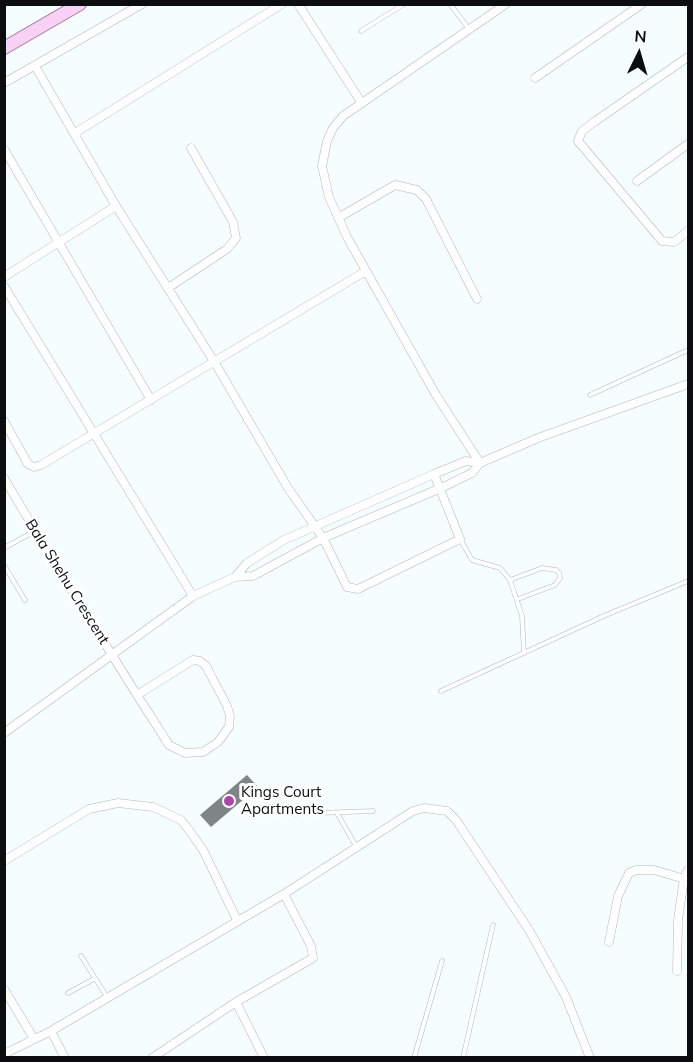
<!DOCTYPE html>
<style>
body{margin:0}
#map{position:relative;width:693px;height:1062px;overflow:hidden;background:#f6fdff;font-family:Mulish,sans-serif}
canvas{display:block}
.frame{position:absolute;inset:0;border:6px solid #0b0d0e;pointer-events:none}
.north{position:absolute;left:609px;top:24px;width:60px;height:60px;-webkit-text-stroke:4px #fff;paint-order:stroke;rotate:5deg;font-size:16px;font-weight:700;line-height:24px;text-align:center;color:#0b0d0e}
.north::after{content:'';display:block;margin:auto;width:21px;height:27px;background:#0b0d0e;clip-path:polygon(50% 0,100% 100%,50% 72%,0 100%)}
</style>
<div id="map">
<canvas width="693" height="1062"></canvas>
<div class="frame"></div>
<div class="north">N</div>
</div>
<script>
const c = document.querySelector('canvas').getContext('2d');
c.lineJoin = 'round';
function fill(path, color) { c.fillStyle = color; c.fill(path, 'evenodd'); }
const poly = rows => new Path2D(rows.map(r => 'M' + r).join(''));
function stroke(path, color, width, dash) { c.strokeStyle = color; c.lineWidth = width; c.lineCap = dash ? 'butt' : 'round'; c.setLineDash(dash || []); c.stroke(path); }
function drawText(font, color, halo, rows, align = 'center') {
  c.font = font + ' Mulish,sans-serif'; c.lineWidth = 6; c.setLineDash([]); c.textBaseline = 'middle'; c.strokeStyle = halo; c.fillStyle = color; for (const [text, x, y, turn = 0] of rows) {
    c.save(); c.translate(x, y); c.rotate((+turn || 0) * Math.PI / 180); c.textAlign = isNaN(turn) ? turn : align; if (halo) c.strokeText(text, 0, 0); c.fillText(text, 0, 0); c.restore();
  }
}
const building = poly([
 [247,775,258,787,211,827,200,815]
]);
const lane = poly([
 [450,4,469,29],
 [361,31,404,4],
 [590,395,688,350],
 [460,539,472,560,500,568,510,580,522,616,524,653],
 [4,548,35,531],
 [4,565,25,600],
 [510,580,542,568,556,570,559,573,560,578,555,585,518,599],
 [441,691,606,615,688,581],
 [337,813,356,846],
 [292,814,373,811],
 [81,956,107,997],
 [68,993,94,979],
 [414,1058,442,961],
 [463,1058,493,925]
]);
const street = poly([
 [298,4,361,102],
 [688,57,594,122,582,131,578,141,662,241,674,242,688,231],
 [35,66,116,206,215,363,288,488,323,538,347,587,358,589,460,539,434,474],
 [535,78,642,4],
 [4,83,142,4],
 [75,133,282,4],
 [4,149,151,400],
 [637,181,688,144],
 [338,218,395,185,417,190,426,199,477,299],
 [4,277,116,206],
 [4,286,193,596],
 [168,288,227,249,236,238,233,222,191,148],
 [4,421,28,464,34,467,41,465,366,271],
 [480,463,436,395,347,237,329,197,322,166,327,141,333,128,343,116,506,4],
 [4,478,49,554,137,695,169,745,185,753,203,752,218,742,229,727,230,716,227,706,206,666,200,661,193,660,137,695],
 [235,577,253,576,323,538,441,488,472,473,480,463,538,438,688,384],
 [4,733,193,596,235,577,247,563,284,540,434,474,466,461,480,463],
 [4,861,89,809,118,803,153,807,181,820,189,830,203,850,237,920],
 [609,942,618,896,629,873,636,870,654,870,688,880],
 [677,971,678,920,684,878,688,870],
 [4,989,34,1039],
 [236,1002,264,1058],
 [51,1031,65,1058],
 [4,1054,51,1031,284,894,413,811,424,808,447,811,456,820,529,930,566,997,590,1058],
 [152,1058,236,1002,313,958,311,946,284,894]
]);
const primary = poly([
 [4,48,80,4]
]);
const markers = [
 [229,801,6,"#ad44a6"]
];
const streetNames = [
 ["Bala Shehu Crescent",67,582,58]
];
const poiNames = [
 ["Kings Court",241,792],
 ["Apartments",241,809]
];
fill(building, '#7f8586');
stroke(lane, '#b0b7b8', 5);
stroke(street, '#b0b7b8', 9);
stroke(primary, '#a378a0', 14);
stroke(lane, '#fff', 4);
stroke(street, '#fff', 8);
stroke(primary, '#f9d1f5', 12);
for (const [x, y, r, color] of markers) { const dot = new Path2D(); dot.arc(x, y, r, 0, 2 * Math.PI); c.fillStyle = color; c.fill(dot); stroke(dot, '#fff', 2); }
drawText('15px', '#0b0d0e', '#fff', streetNames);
drawText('15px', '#0b0d0e', '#fff', poiNames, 'left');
</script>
